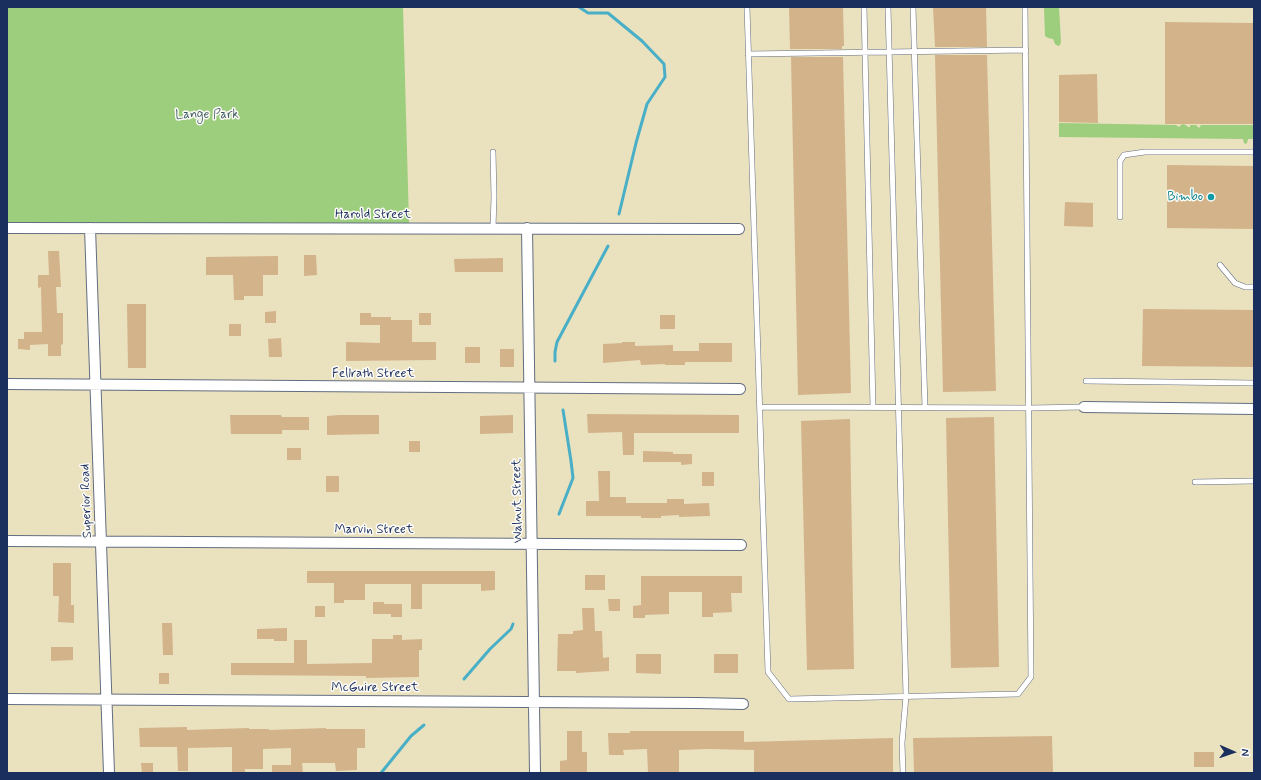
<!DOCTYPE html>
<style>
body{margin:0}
#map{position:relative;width:1261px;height:780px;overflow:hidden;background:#eae1bf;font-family:Mynerve,sans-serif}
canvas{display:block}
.frame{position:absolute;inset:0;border:8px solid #1b2f5e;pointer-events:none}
.north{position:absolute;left:1213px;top:732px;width:40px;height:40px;-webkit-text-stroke:3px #fdfcf7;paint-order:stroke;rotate:92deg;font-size:11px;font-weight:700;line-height:16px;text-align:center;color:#1b2f5e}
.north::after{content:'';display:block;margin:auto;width:14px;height:18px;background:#1b2f5e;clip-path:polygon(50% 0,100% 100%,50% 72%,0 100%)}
</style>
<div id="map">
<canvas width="1261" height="780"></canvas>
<div class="frame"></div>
<div class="north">N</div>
</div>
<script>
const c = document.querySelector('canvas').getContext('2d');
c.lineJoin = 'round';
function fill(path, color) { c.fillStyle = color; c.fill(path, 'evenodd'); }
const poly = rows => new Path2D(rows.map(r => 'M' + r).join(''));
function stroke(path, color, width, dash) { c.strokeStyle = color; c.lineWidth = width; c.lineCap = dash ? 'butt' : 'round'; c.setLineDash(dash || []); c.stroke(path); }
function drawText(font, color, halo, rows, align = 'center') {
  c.font = font + ' Mynerve,sans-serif'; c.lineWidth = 3; c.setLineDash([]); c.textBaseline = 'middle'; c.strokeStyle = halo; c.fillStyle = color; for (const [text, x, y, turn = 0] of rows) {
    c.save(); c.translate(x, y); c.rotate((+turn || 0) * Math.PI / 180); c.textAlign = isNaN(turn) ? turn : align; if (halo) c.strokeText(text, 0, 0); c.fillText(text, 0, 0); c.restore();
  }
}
const green = poly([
 [7,7,403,7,409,223,7,224],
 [1044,7,1059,7,1061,42,1060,45,1058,46,1055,44,1053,39,1048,38,1045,36],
 [1059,123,1176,125,1179,127,1182,124,1186,125,1188,127,1190,127,1190,125,1196,125,1199,128,1201,125,1254,125,1254,139,1248,139,1247,143,1246,144,1244,143,1243,139,1059,137]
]);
const stream = poly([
 [579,7,588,13,608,13,642,41,664,64,665,77,647,104,636,143,619,214],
 [555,361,555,352,557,342,608,246],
 [559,514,573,478,571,461,563,410],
 [464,679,490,649,511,629,513,624],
 [381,773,411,736,424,725]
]);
const building = poly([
 [789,7,843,7,844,46,842,46,842,49,790,49],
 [933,7,986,7,987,47,935,47],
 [1165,22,1254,23,1254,124,1165,124],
 [935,55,987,55,996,391,943,392],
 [791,57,843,57,851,393,798,395],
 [1097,74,1098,123,1059,122,1059,75],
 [1167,165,1254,166,1254,229,1167,228],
 [1065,202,1093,203,1093,227,1064,226],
 [48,251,59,251,61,287,56,287,57,313,63,313,63,344,61,345,61,356,48,356,48,344,30,345,30,350,18,349,18,339,24,339,24,332,42,332,41,287,38,288,38,275,49,275],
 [304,255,316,255,317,275,304,276],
 [278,256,278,275,263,275,263,296,244,296,244,300,234,300,233,275,206,275,206,257],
 [503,258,503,272,455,272,454,259],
 [127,304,146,304,146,368,128,368],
 [1143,309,1254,310,1254,367,1142,366],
 [276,311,276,323,265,323,265,312],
 [360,313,371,313,371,317,391,317,391,320,412,320,412,342,436,342,436,360,346,361,346,342,380,343,380,325,360,325],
 [419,313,431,313,431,325,419,325],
 [660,315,675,315,675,329,660,329],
 [229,324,241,324,241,336,229,336],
 [281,338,282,357,269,357,268,339],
 [622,342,635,342,635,346,673,345,673,351,699,351,699,343,732,343,732,362,685,362,685,365,665,365,665,364,641,365,640,360,603,363,603,344,622,343],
 [465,347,480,347,480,363,465,363],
 [500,349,514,349,514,367,500,367],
 [587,414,739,415,739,433,634,433,634,455,623,455,622,432,588,433],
 [230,415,281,415,282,417,309,417,309,430,282,430,282,434,231,434],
 [339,415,379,415,379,434,327,435,327,416],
 [513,415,513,433,480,434,480,416],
 [994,417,999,667,951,668,946,418],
 [850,419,854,669,807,670,801,421],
 [409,441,420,441,420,452,409,452],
 [287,448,301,448,301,460,287,460],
 [643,451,673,452,673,454,692,454,692,464,681,465,681,462,643,462],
 [598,471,610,471,610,497,626,497,626,503,667,503,667,499,684,499,684,504,709,503,710,516,679,517,679,515,661,516,661,518,641,518,641,516,586,516,586,501,599,501],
 [702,472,714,472,714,486,702,486],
 [326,476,339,476,339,492,326,492],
 [53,563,71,563,71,605,74,605,74,623,58,622,59,596,53,596],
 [307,571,495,571,495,590,481,591,481,584,422,584,422,609,411,609,411,584,365,584,365,600,344,600,344,603,334,603,334,583,307,583],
 [585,575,605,575,605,590,585,590],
 [641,576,742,576,742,593,731,593,732,612,713,613,713,617,702,617,702,592,669,592,669,614,645,615,645,618,633,618,633,606,641,605],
 [608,599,620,599,620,611,609,611],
 [373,602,384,602,384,604,402,604,402,617,391,617,391,614,373,614],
 [315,606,325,606,325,617,315,617],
 [582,608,594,608,595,631,602,631,603,658,609,657,609,671,576,673,576,671,557,671,558,634,573,634,573,631,583,630],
 [162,623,172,623,173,655,163,655],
 [287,628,287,641,274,641,274,639,257,639,257,629],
 [393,635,402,635,402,640,422,639,422,650,419,650,419,677,366,678,366,676,231,675,231,663,294,663,294,640,307,640,307,664,372,663,372,639,393,639],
 [51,647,73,647,73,660,51,661],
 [636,654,661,654,661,674,636,673],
 [714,654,738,654,738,673,714,673],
 [159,673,169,673,169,684,159,684],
 [187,727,187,730,249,728,249,729,269,729,269,730,326,728,326,729,365,729,365,748,357,748,357,770,336,771,335,763,302,763,303,773,272,773,272,765,291,765,291,748,263,749,263,769,245,769,245,773,232,773,232,747,188,748,188,771,178,771,177,747,140,747,139,728],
 [567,731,582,731,582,752,587,752,587,773,560,773,560,761,567,760],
 [630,731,744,731,744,742,893,738,893,773,754,773,754,750,708,749,679,750,679,773,648,773,647,749,623,750,624,755,609,755,608,733,630,733],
 [1052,736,1053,773,914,773,913,738],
 [1194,752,1214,752,1214,767,1194,767],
 [141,763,153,763,153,773,142,773]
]);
const lane = poly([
 [747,7,768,672,789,699,1018,694,1031,677,1025,7],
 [864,7,873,407],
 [888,7,906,696,902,743,903,773],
 [913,7,925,408],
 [748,54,1026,50],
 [493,152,494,197,493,228],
 [1120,217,1120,161,1124,155,1145,152,1254,152],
 [1220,265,1235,283,1245,287,1254,287],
 [1086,381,1254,383],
 [760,407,1030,408,1084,407],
 [1195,482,1254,481]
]);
const street = poly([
 [7,228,739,229],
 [90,228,109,773],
 [527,228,535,773],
 [7,384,740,389],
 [1084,407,1254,409],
 [7,541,741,545],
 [7,699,697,703,743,704]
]);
const markers = [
 [1211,197,4,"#0f9aa8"]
];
const parkNames = [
 ["Lange Park",207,115]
];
const cultureNames = [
 ["Bimbo",1203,197]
];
const streetNames = [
 ["Harold Street",373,215],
 ["Fellrath Street",373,374],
 ["Superior Road",87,501,-92],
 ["Walnut Street",518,501,-91],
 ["Marvin Street",374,530],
 ["McGuire Street",375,688]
];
fill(green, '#9dce7d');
stroke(stream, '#48afc7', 3);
fill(building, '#d3b38a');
stroke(lane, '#636d80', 6);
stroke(street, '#636d80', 12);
stroke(lane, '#fff', 5);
stroke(street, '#fff', 10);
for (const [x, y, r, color] of markers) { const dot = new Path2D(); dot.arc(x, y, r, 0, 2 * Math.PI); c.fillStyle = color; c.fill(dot); stroke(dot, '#fdfcf7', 1.5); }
drawText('13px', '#425f67', '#fdfcf7', parkNames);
drawText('13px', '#0d838f', '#fdfcf7', cultureNames, 'right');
drawText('13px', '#1b2f5e', '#fdfcf7', streetNames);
</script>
